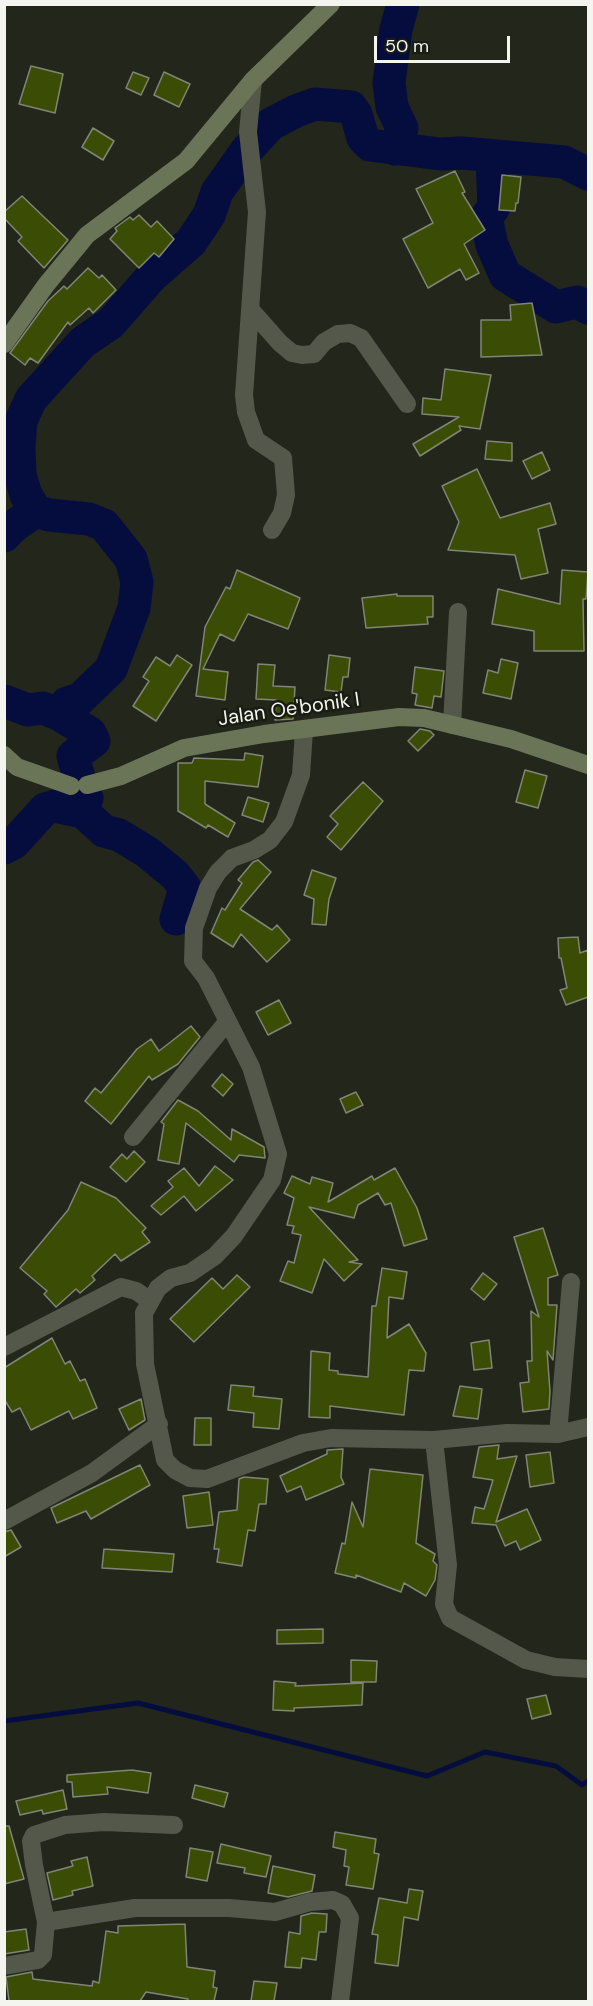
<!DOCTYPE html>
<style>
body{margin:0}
#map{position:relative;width:593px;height:2006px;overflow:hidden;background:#22261b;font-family:"DM Sans",sans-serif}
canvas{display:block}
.frame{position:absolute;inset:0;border:6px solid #f3f5ee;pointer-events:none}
.scale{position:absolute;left:374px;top:36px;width:136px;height:27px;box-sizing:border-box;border:3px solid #f3f5ee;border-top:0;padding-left:8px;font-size:18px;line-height:21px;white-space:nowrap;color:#f3f5ee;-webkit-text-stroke:4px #191c12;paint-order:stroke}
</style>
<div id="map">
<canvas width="593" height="2006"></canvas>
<div class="frame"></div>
<div class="scale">50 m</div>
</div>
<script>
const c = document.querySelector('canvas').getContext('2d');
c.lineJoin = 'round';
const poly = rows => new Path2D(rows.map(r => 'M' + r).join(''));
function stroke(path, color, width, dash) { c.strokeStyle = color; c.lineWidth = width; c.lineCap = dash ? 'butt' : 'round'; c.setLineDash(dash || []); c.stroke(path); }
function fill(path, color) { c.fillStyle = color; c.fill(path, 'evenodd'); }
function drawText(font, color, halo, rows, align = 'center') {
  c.font = font + ' "DM Sans",sans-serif'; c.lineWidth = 5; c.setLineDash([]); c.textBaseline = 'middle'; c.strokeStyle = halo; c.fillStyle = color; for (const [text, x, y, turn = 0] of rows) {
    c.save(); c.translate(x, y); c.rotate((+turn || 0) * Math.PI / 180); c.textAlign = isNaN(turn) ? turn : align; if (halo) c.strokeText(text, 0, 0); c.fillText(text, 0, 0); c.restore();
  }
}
const stream = poly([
 [4,1721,138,1703,427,1776,485,1752,556,1766,582,1785,588,1781]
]);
const river = poly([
 [395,149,402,128,392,107,389,83,396,29,403,4],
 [492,156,494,207,486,218,492,245,505,275,556,307,577,302,588,308],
 [4,536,15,525,36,511],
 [4,701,28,710,43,708,60,715],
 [83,812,104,831,119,835,147,852,175,875,185,888,176,919],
 [4,848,14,843,45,809,55,806,83,812,87,798,77,790,79,777,73,756,94,741,90,733,60,715,67,703,80,699,111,669,134,608,137,582,131,559,104,525,89,519,49,515,36,511,26,495,20,475,19,446,21,421,31,399,83,342,111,323,152,276,191,242,209,215,217,192,246,151,271,124,296,111,315,104,351,107,356,114,363,138,370,145,440,154,462,153,564,162,588,174]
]);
const building = poly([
 [31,66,63,74,55,113,19,104,31,66],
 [133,72,149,78,141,95,126,88,133,72],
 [164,72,190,84,179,107,154,95,164,72],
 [93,128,114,141,103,160,82,147,93,128],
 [455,171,465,192,462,193,485,230,464,244,479,273,466,280,460,269,428,288,403,239,433,223,416,189,455,171],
 [502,175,521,177,518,203,516,203,515,211,499,210,502,175],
 [22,196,68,240,44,268,18,241,22,237,4,218,4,212,22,196],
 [139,215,151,227,157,221,174,239,159,257,154,253,139,268,110,239,117,231,115,228,130,217,133,220,139,215],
 [88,268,99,278,102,275,116,290,93,313,89,308,70,325,68,322,38,363,30,358,25,365,10,353,48,301,64,286,67,289,88,268],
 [532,303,542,355,481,357,481,320,511,320,510,305,532,303],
 [445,369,491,375,480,429,459,426,461,430,420,456,413,444,459,417,422,414,423,398,441,400,445,369],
 [487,441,512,443,512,461,485,459,487,441],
 [542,452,550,470,532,479,523,461,542,452],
 [477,469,500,518,550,503,556,524,538,529,548,573,521,579,515,555,448,550,459,522,442,486,477,469],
 [237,570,300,598,288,629,248,614,234,641,220,634,203,669,228,672,225,700,196,696,205,627,226,587,230,589,237,570],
 [562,570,588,572,586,599,583,599,584,651,534,651,534,631,492,624,498,589,560,604,562,570],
 [397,594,397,596,433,596,433,617,427,617,428,624,366,628,362,598,397,594],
 [177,655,192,665,156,721,133,706,149,681,143,677,156,657,170,666,177,655],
 [329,655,350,658,348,677,343,677,341,692,325,690,329,655],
 [501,659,518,663,511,699,483,693,488,670,498,673,501,659],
 [258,664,275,665,273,686,295,687,293,719,275,720,276,700,256,699,258,664],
 [415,667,444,671,441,697,434,696,432,708,415,705,417,694,412,693,415,667],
 [420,729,430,731,434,735,418,751,408,741,420,729],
 [245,753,263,756,258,787,205,781,205,804,235,823,228,837,208,825,206,828,178,811,178,763,192,763,194,758,244,760,245,753],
 [525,770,547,776,538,808,516,802,525,770],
 [363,782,383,801,341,850,327,837,338,824,330,816,363,782],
 [248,797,269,803,263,822,242,815,248,797],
 [258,860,271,872,240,909,272,930,277,925,290,940,267,962,241,934,233,947,211,933,222,908,225,910,242,883,238,880,253,862,258,860],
 [312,870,336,878,329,899,326,925,312,924,314,899,304,895,312,870],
 [578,937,580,953,588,950,588,997,566,1005,560,990,567,988,561,958,559,958,558,938,578,937],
 [279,1000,291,1023,268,1035,256,1012,279,1000],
 [191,1026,200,1037,178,1064,152,1080,149,1076,111,1124,85,1101,95,1088,101,1093,137,1049,151,1039,159,1051,191,1026],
 [222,1074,233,1084,223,1096,212,1086,222,1074],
 [356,1092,363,1105,346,1113,340,1099,356,1092],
 [178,1100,198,1111,231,1140,232,1129,264,1147,265,1158,239,1155,234,1162,186,1123,179,1164,158,1160,164,1124,161,1122,178,1100],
 [134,1151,145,1162,126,1182,110,1167,122,1154,127,1159,134,1151],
 [215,1166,233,1180,196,1211,184,1196,161,1215,151,1206,173,1187,168,1181,184,1168,199,1186,215,1166],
 [395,1168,417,1208,427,1239,404,1246,391,1203,385,1205,378,1193,358,1205,354,1218,309,1207,358,1260,349,1262,362,1264,344,1281,324,1259,312,1293,280,1281,288,1261,294,1263,301,1235,292,1233,294,1226,287,1225,294,1198,284,1193,292,1176,310,1184,312,1177,333,1183,328,1202,372,1176,374,1180,395,1168],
 [81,1182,116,1198,146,1228,142,1232,150,1242,121,1261,115,1254,92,1276,95,1280,80,1293,76,1289,56,1307,44,1294,47,1291,20,1268,68,1210,81,1182],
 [543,1228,558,1275,548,1278,548,1305,557,1305,553,1360,547,1351,550,1391,549,1409,523,1412,520,1383,529,1382,527,1361,532,1361,531,1311,539,1317,514,1237,543,1228],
 [382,1268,407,1272,403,1299,389,1297,387,1338,409,1324,426,1353,424,1371,409,1370,404,1415,330,1406,330,1418,309,1417,311,1351,330,1353,329,1370,338,1371,338,1374,368,1377,372,1306,376,1306,382,1268],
 [483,1273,497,1284,484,1300,471,1289,483,1273],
 [237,1275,250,1287,194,1342,170,1319,212,1278,223,1289,237,1275],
 [52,1338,65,1364,70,1361,80,1381,85,1379,97,1408,73,1419,69,1411,31,1430,20,1408,12,1412,4,1399,4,1368,52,1338],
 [489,1340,492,1368,474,1370,471,1343,489,1340],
 [231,1385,254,1387,253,1396,282,1399,279,1429,253,1427,254,1413,228,1410,231,1385],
 [460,1386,482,1389,478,1419,453,1416,460,1386],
 [141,1399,145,1420,129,1430,119,1409,141,1399],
 [195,1418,211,1418,211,1445,194,1445,195,1418],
 [499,1445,497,1459,517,1456,496,1522,527,1509,541,1540,520,1550,516,1541,505,1546,496,1525,472,1523,475,1507,484,1509,493,1480,473,1477,479,1447,499,1445],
 [343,1449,341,1477,344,1484,306,1500,301,1486,287,1492,280,1476,327,1454,327,1450,343,1449],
 [550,1452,554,1483,530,1487,526,1455,550,1452],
 [140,1465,150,1485,91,1519,86,1511,57,1523,51,1508,140,1465],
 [370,1469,423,1475,416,1543,435,1554,433,1561,437,1565,435,1580,426,1596,404,1583,401,1592,356,1575,356,1578,335,1573,342,1543,345,1544,352,1502,363,1527,370,1469],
 [244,1477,268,1479,266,1504,259,1504,255,1531,248,1530,242,1566,217,1562,219,1549,214,1549,219,1512,237,1510,239,1479,244,1477],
 [209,1492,213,1525,187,1528,183,1496,209,1492],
 [11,1530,21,1547,4,1557,4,1532,11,1530],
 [104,1549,174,1554,172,1572,102,1568,104,1549],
 [323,1629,323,1643,277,1644,277,1630,323,1629],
 [351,1660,377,1661,376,1682,351,1682,351,1660],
 [274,1681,296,1683,295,1686,363,1683,362,1705,294,1708,294,1711,273,1710,274,1681],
 [546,1695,551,1714,532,1719,527,1699,546,1695],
 [132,1770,151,1773,148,1793,107,1787,108,1794,73,1797,72,1782,67,1782,67,1775,132,1770],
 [195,1785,228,1793,224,1807,192,1798,195,1785],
 [63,1790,67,1809,43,1814,42,1810,20,1815,16,1801,63,1790],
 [4,1826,9,1826,24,1879,4,1884,4,1826],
 [335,1832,376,1839,374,1853,379,1854,373,1889,346,1885,349,1867,344,1866,346,1850,333,1847,335,1832],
 [221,1844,271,1856,266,1877,244,1873,245,1868,217,1863,221,1844],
 [190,1848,213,1852,207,1881,186,1877,190,1848],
 [87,1857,93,1886,72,1891,73,1895,53,1900,47,1873,73,1866,71,1861,87,1857],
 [273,1866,315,1875,312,1891,288,1897,268,1893,273,1866],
 [409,1889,423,1891,418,1920,404,1917,398,1966,375,1963,378,1935,372,1934,379,1898,407,1903,409,1889],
 [312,1913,327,1914,326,1932,319,1932,316,1960,302,1958,301,1968,285,1967,289,1932,300,1934,301,1916,312,1913],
 [185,1924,187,1967,215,1971,213,1987,217,1988,214,2001,187,2001,188,1999,146,1992,140,2001,9,2001,6,1977,32,1972,33,1979,92,1986,93,1981,99,1983,106,1931,118,1933,118,1926,185,1924],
 [26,1929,29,1950,4,1954,4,1932,26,1929],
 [254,1981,277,1983,274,2001,251,2001,254,1981]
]);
const street = poly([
 [253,80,248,132,257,212,244,395,246,412,256,440,283,458,286,495,282,513,272,530],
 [250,309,280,343,292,353,302,355,314,354,324,342,338,334,350,333,361,338,407,404],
 [452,725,458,612],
 [304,731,301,775,284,822,270,840,254,850,232,858,218,872,208,888,194,928,193,961,206,978,251,1067,278,1154,272,1180,234,1236,215,1256,190,1273,171,1278,158,1288,144,1313,145,1364,165,1460,175,1470,190,1478,207,1479,303,1443,331,1438,434,1440,507,1433,558,1434,588,1427],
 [133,1137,227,1022],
 [4,1347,121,1287,136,1291,149,1300],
 [558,1434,571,1282],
 [434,1440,448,1565,444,1604,450,1618,526,1660,555,1667,588,1669],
 [4,1521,92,1473,159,1424],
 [46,1922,34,1865,31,1841,34,1835,65,1825,104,1822,174,1825],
 [4,1966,38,1960,43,1955,46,1922,135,1908,229,1908,275,1912,310,1902,333,1900,342,1904,350,1918,340,2002]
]);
const secondary = poly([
 [4,344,46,285,87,235,186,161,253,80,331,4],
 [4,755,17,767,71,786],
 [87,785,121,776,184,748,264,734,399,717,424,718,511,739,588,765]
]);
const streetNames = [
 ["Jalan Oe'bonik I",289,710,-8]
];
stroke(stream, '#050d3e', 5);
stroke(river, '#050d3e', 33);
fill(building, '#3b4d05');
stroke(building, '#808577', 1.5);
stroke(street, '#53584b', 18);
stroke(secondary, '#6a7457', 18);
drawText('20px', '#f3f5ee', '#191c12', streetNames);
</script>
